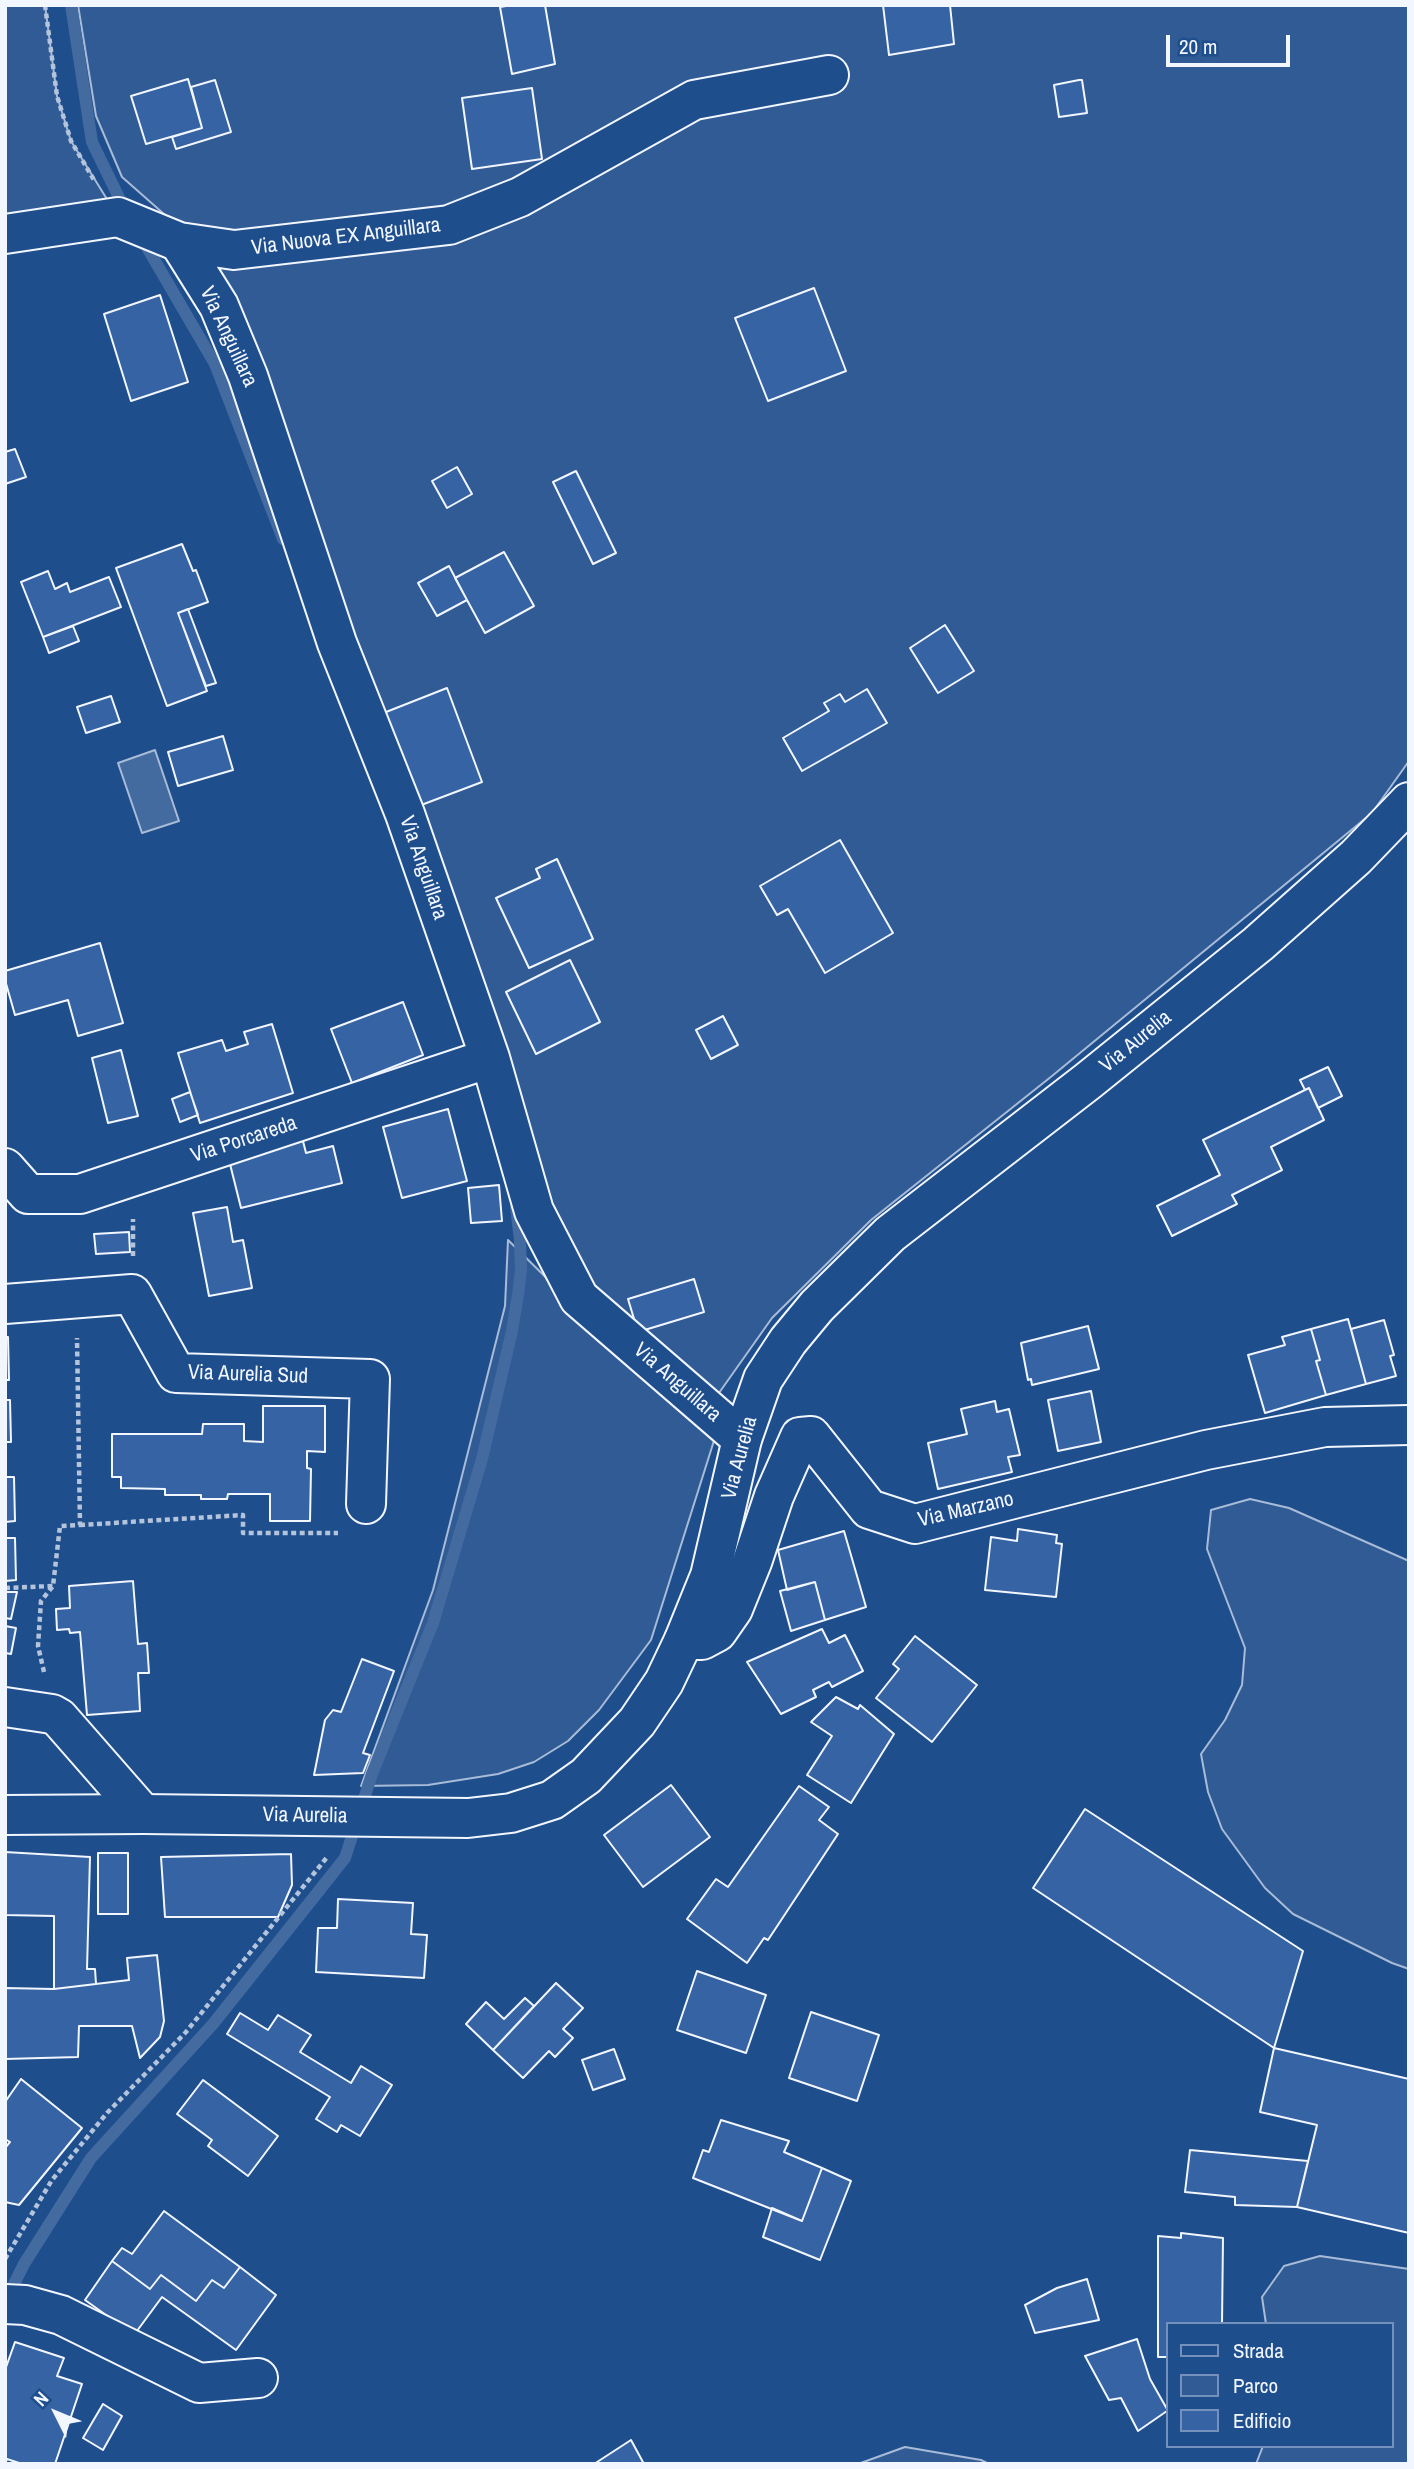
<!DOCTYPE html>
<style>
body{margin:0}
#map{position:relative;width:1414px;height:2469px;overflow:hidden;background:#1f4e8c;font-family:"Archivo Narrow",sans-serif}
canvas{display:block}
.frame{position:absolute;inset:0;border:7px solid #f2f6ff;pointer-events:none}
.legend{position:absolute;left:1166px;top:2322px;width:228px;height:126px;box-sizing:border-box;background:#1f4e8c;border:2px solid #7391ba;margin:0;padding:9px 12px;list-style:none;font-size:21px;color:#f2f6ff}
.legend li{display:flex;align-items:center;gap:14px;height:35px}
.legend b{width:35px;border:2px solid #7391ba}
.north{position:absolute;left:21px;top:2378px;width:70px;height:70px;-webkit-text-stroke:5px #1f4e8c;paint-order:stroke;rotate:313deg;font-size:19px;font-weight:700;line-height:28px;text-align:center;color:#f2f6ff}
.north::after{content:'';display:block;margin:auto;width:24px;height:32px;background:#f2f6ff;clip-path:polygon(50% 0,100% 100%,50% 72%,0 100%)}
.scale{position:absolute;left:1166px;top:35px;width:124px;height:32px;box-sizing:border-box;border:4px solid #f2f6ff;border-top:0;padding-left:9px;font-size:21px;line-height:24px;white-space:nowrap;color:#f2f6ff;-webkit-text-stroke:5px #1f4e8c;paint-order:stroke}
</style>
<div id="map">
<canvas width="1414" height="2469"></canvas>
<div class="frame"></div>
<ul class="legend">
<li><b style="height:9px;background:#1f4e8c"></b>Strada</li>
<li><b style="height:19px;background:#305b95"></b>Parco</li>
<li><b style="height:19px;background:#3563a3"></b>Edificio</li>
</ul>
<div class="north">N</div>
<div class="scale">20 m</div>
</div>
<script>
const c = document.querySelector('canvas').getContext('2d');
c.lineJoin = 'round';
function fill(path, color) { c.fillStyle = color; c.fill(path, 'evenodd'); }
const poly = rows => new Path2D(rows.map(r => 'M' + r).join(''));
function stroke(path, color, width, dash) { c.strokeStyle = color; c.lineWidth = width; c.lineCap = dash ? 'butt' : 'round'; c.setLineDash(dash || []); c.stroke(path); }
function drawText(font, color, halo, rows, align = 'center') {
  c.font = font + ' "Archivo Narrow",sans-serif'; c.lineWidth = 5; c.setLineDash([]); c.textBaseline = 'middle'; c.strokeStyle = halo; c.fillStyle = color; for (const [text, x, y, turn = 0] of rows) {
    c.save(); c.translate(x, y); c.rotate((+turn || 0) * Math.PI / 180); c.textAlign = isNaN(turn) ? turn : align; if (halo) c.strokeText(text, 0, 0); c.fillText(text, 0, 0); c.restore();
  }
}
const green = poly([
 [5,5,45,5,57,96,71,141,118,217,5,234,5,5],
 [78,5,1409,5,1409,761,1372,813,1052,1076,871,1220,772,1318,714,1400,597,1303,557,1240,173,222,122,177,96,116,78,5],
 [508,1240,589,1320,718,1428,651,1640,599,1710,568,1741,534,1762,498,1774,428,1785,361,1786,433,1590,505,1306,508,1240],
 [1250,1499,1289,1508,1409,1561,1409,1969,1392,1963,1293,1914,1265,1888,1222,1829,1208,1792,1201,1754,1225,1720,1242,1685,1245,1648,1207,1549,1211,1510,1250,1499],
 [1320,2256,1409,2269,1409,2464,1256,2464,1263,2446,1391,2446,1391,2324,1266,2324,1262,2297,1284,2266,1320,2256],
 [905,2447,981,2460,989,2464,858,2464,905,2447]
]);
const water = poly([
 [155,750,179,821,142,833,118,763,155,750]
]);
const stream = poly([
 [71,5,92,142,126,212],
 [141,237,215,364,283,539],
 [7,2298,24,2264,91,2158,213,2024,345,1858,372,1774,433,1623,482,1459,512,1331,518,1295,521,1270,520,1240,516,1207]
]);
const building = poly([
 [512,5,545,5,555,64,512,74,500,7,512,5],
 [883,5,950,5,954,44,889,55,883,5],
 [188,79,202,128,146,144,131,96,188,79],
 [215,80,231,132,176,149,172,137,202,128,191,87,215,80],
 [1079,80,1082,80,1087,113,1059,117,1054,85,1079,80],
 [532,88,542,159,472,169,462,98,532,88],
 [814,288,846,371,768,401,735,318,814,288],
 [160,295,188,382,131,401,104,314,160,295],
 [15,449,26,477,5,484,5,452,15,449],
 [457,467,472,494,447,508,432,481,457,467],
 [576,471,616,553,593,564,553,482,576,471],
 [182,544,193,571,196,570,208,602,178,613,207,691,167,706,116,568,182,544],
 [504,552,534,606,485,633,455,578,504,552],
 [449,566,467,600,437,616,418,583,449,566],
 [48,571,55,589,67,583,70,592,109,577,121,607,43,637,21,582,48,571],
 [188,609,216,683,206,686,178,613,188,609],
 [945,625,974,671,938,693,910,648,945,625],
 [73,626,79,641,49,653,43,637,73,626],
 [447,688,482,782,416,807,381,714,447,688],
 [867,689,887,723,802,771,783,738,829,711,824,703,840,694,845,702,867,689],
 [111,696,120,722,86,733,77,707,111,696],
 [223,736,233,770,178,786,168,752,223,736],
 [840,840,893,933,825,973,788,909,777,915,760,886,840,840],
 [557,859,593,939,529,968,496,898,540,878,536,869,557,859],
 [100,943,123,1023,78,1036,68,1000,15,1015,5,980,5,971,100,943],
 [570,960,600,1022,536,1054,506,992,570,960],
 [403,1002,423,1055,352,1083,331,1029,403,1002],
 [723,1016,738,1045,711,1059,696,1030,723,1016],
 [272,1024,293,1093,200,1123,178,1053,222,1040,226,1051,248,1044,244,1032,272,1024],
 [121,1050,138,1116,108,1123,92,1058,121,1050],
 [1328,1067,1342,1096,1318,1108,1309,1088,1305,1090,1300,1080,1328,1067],
 [1309,1088,1324,1120,1271,1147,1282,1170,1232,1195,1237,1204,1172,1236,1157,1206,1220,1175,1203,1140,1309,1088],
 [190,1092,198,1115,180,1122,172,1099,190,1092],
 [448,1109,467,1181,402,1198,383,1127,448,1109],
 [303,1141,306,1153,333,1146,342,1183,241,1208,229,1160,303,1141],
 [499,1185,502,1221,471,1223,468,1188,499,1185],
 [227,1207,233,1242,243,1240,252,1288,209,1296,193,1213,227,1207],
 [129,1232,130,1252,96,1254,94,1234,129,1232],
 [694,1279,704,1312,638,1332,628,1299,694,1279],
 [1348,1319,1366,1384,1326,1395,1316,1361,1320,1360,1311,1329,1348,1319],
 [1384,1320,1394,1355,1390,1356,1396,1376,1366,1384,1351,1329,1384,1320],
 [1088,1326,1099,1369,1032,1385,1031,1379,1028,1380,1021,1343,1088,1326],
 [1311,1329,1320,1360,1316,1361,1326,1395,1265,1413,1248,1355,1285,1345,1282,1337,1311,1329],
 [5,1337,8,1337,9,1380,5,1380,5,1337],
 [1091,1391,1101,1442,1058,1451,1048,1400,1091,1391],
 [5,1400,10,1400,11,1442,5,1442,5,1400],
 [995,1401,997,1412,1009,1409,1020,1455,1008,1457,1012,1472,938,1489,928,1443,967,1434,961,1409,995,1401],
 [263,1406,325,1406,325,1452,307,1451,307,1468,311,1469,310,1521,270,1521,270,1494,228,1494,227,1499,201,1499,201,1495,165,1495,165,1489,121,1488,121,1477,112,1477,112,1434,202,1434,203,1424,244,1424,244,1441,263,1442,263,1406],
 [5,1477,14,1477,15,1521,5,1522,5,1477],
 [1018,1529,1057,1535,1056,1543,1062,1544,1056,1597,985,1590,991,1537,1017,1541,1018,1529],
 [844,1531,866,1607,825,1620,815,1582,787,1590,778,1550,844,1531],
 [5,1538,15,1538,16,1580,5,1581,5,1538],
 [133,1581,138,1644,147,1643,149,1673,138,1673,140,1711,87,1715,80,1632,70,1633,69,1629,57,1630,56,1609,70,1608,69,1586,133,1581],
 [815,1582,825,1620,791,1631,780,1591,815,1582],
 [5,1592,17,1592,11,1619,5,1618,5,1592],
 [5,1626,16,1628,11,1654,5,1653,5,1626],
 [822,1629,829,1643,845,1635,863,1671,832,1687,829,1682,813,1690,816,1697,781,1714,747,1662,822,1629],
 [915,1636,977,1685,932,1742,876,1698,899,1669,893,1664,915,1636],
 [362,1659,394,1671,363,1753,370,1755,363,1773,314,1775,325,1720,333,1710,341,1712,362,1659],
 [836,1697,858,1709,860,1705,894,1734,851,1803,807,1775,832,1736,811,1722,836,1697],
 [671,1785,710,1837,643,1887,604,1835,671,1785],
 [799,1786,829,1807,819,1820,838,1834,768,1940,764,1938,747,1963,687,1919,716,1879,728,1887,799,1786],
 [1085,1809,1303,1951,1274,2048,1033,1888,1085,1809],
 [5,1852,90,1857,87,1969,95,1969,96,1984,54,1989,54,1916,5,1915,5,1852],
 [98,1853,128,1853,128,1914,98,1914,98,1853],
 [291,1854,292,1885,278,1917,165,1917,161,1857,291,1854],
 [338,1899,413,1903,411,1934,427,1935,424,1978,316,1972,318,1928,337,1928,338,1899],
 [157,1955,164,2021,160,2037,140,2058,132,2026,79,2026,78,2057,5,2059,5,1988,54,1989,129,1980,127,1958,157,1955],
 [697,1971,766,1995,746,2053,677,2030,697,1971],
 [556,1983,583,2008,563,2029,573,2038,555,2057,549,2051,523,2078,493,2050,556,1983],
 [525,1998,534,2006,493,2050,466,2024,486,2002,504,2019,525,1998],
 [811,2012,879,2035,857,2101,789,2078,811,2012],
 [240,2013,268,2030,278,2015,311,2035,300,2052,351,2083,361,2066,392,2085,360,2136,341,2125,337,2132,316,2119,330,2097,227,2034,240,2013],
 [1274,2048,1409,2079,1409,2233,1297,2207,1317,2125,1260,2112,1274,2048],
 [614,2049,625,2079,593,2090,582,2060,614,2049],
 [21,2079,82,2128,19,2205,5,2202,5,2148,10,2142,5,2139,5,2102,21,2079],
 [203,2080,278,2136,248,2176,208,2146,212,2140,177,2114,203,2080],
 [721,2120,789,2141,784,2152,822,2168,802,2221,693,2178,703,2150,709,2152,721,2120],
 [1190,2150,1308,2161,1297,2207,1235,2205,1235,2197,1185,2192,1190,2150],
 [822,2168,851,2181,820,2260,763,2237,772,2208,802,2221,822,2168],
 [164,2211,240,2267,224,2288,212,2280,196,2301,161,2275,150,2289,112,2261,122,2248,132,2254,164,2211],
 [1181,2233,1223,2238,1222,2324,1167,2324,1167,2357,1158,2357,1158,2236,1181,2238,1181,2233],
 [112,2261,150,2289,161,2275,196,2301,212,2280,224,2288,240,2267,276,2295,236,2350,162,2297,134,2335,85,2300,112,2261],
 [1087,2279,1099,2320,1035,2333,1025,2305,1057,2288,1087,2279],
 [1137,2339,1150,2379,1167,2409,1167,2411,1138,2431,1121,2398,1109,2400,1085,2356,1137,2339],
 [15,2342,64,2358,57,2376,82,2384,55,2464,22,2464,7,2459,5,2464,5,2370,15,2342],
 [103,2404,122,2416,103,2450,83,2438,103,2404],
 [631,2440,644,2464,594,2464,631,2440]
]);
const path = poly([
 [45,5,57,96,71,141,94,180],
 [133,1256,133,1219],
 [80,1525,243,1515,243,1533,338,1533],
 [5,1588,53,1586],
 [44,1672,38,1646,41,1601,53,1586,60,1526,80,1525,77,1338],
 [5,2259,52,2180,107,2113,186,2032,328,1856]
]);
const minor = poly([
 [5,234,118,217,179,242,234,250,449,225,520,197,694,100,829,75],
 [179,242,219,306,248,376,337,643,405,814,490,1058,534,1211,579,1298,742,1439],
 [5,1168,28,1194,80,1194,490,1058],
 [5,1304,132,1294,176,1373,370,1379,366,1504],
 [684,1640,702,1640,717,1632,733,1609,752,1562,774,1496,800,1437,811,1436,869,1509,915,1524,1206,1450,1325,1427,1409,1425],
 [5,1707,52,1714,59,1718,143,1814],
 [5,2304,25,2305,61,2315,199,2383,258,2378]
]);
const major = poly([
 [5,1815,143,1814,468,1818,511,1813,552,1800,586,1776,637,1722,664,1682,684,1640,710,1576,742,1439,763,1379,788,1341,817,1306,890,1234,1088,1081,1258,944,1356,857,1409,802]
]);
const streetNames = [
 ["Via Nuova EX Anguillara",346,237,-7],
 ["Via Anguillara",228,337,65],
 ["Via Anguillara",423,868,71],
 ["Via Aurelia",1136,1042,-39],
 ["Via Porcareda",244,1140,-18],
 ["Via Aurelia Sud",248,1375,2],
 ["Via Anguillara",677,1383,41],
 ["Via Aurelia",740,1458,-75],
 ["Via Marzano",966,1510,-13],
 ["Via Aurelia",305,1816,1]
];
fill(green, '#305b95');
stroke(green, '#a8bbd7', 2);
fill(water, '#446ba0');
stroke(water, '#a8bbd7', 2);
stroke(stream, '#446ba0', 12);
fill(building, '#3563a3');
stroke(building, '#f2f6ff', 2);
stroke(minor, '#f2f6ff', 42);
stroke(major, '#f2f6ff', 42);
stroke(path, '#b3c4dc', 4.5, [5, 3.5]);
stroke(minor, '#1f4e8c', 38);
stroke(major, '#1f4e8c', 38);
drawText('21px', '#f2f6ff', '#1f4e8c', streetNames);
</script>
